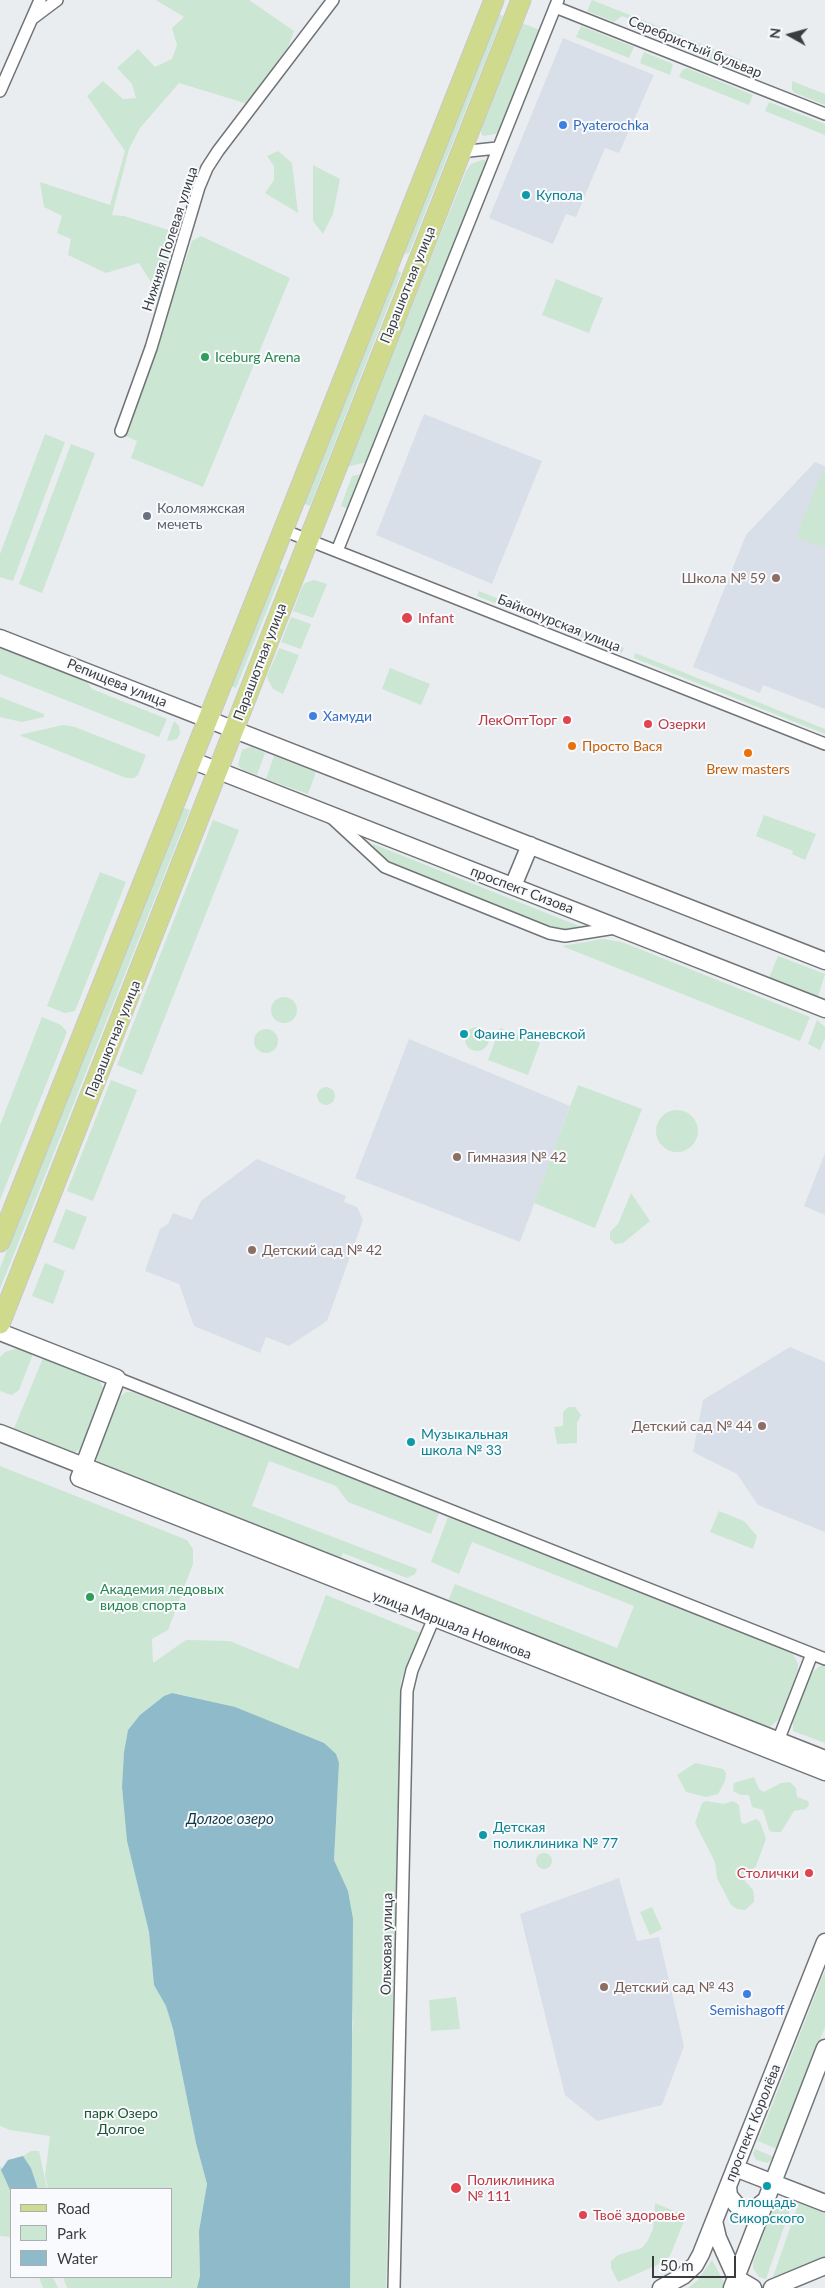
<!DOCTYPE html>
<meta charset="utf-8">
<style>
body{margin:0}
#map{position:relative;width:825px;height:2288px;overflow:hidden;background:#eaedf0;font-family:Lato,sans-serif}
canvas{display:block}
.legend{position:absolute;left:10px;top:2188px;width:162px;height:90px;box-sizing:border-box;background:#f8fafe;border:1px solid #acaeb1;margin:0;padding:6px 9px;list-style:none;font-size:15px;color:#3b3c3d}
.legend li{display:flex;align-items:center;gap:10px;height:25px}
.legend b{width:25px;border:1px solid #acaeb1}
.north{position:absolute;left:765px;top:10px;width:50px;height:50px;-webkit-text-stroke:4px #f8fafe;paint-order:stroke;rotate:277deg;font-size:14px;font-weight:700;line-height:20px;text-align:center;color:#3b3c3d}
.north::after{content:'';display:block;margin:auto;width:18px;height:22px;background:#3b3c3d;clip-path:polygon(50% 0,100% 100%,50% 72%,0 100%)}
.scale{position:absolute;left:652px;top:2256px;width:84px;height:22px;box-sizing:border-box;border:2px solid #3b3c3d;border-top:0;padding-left:6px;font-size:15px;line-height:18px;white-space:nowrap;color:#3b3c3d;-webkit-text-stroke:4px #f8fafe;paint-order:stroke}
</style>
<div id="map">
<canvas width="825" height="2288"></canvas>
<ul class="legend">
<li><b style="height:6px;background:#d0da8c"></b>Road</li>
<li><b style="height:14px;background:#cbe6d2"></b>Park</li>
<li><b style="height:14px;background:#8ebac9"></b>Water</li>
</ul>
<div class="north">N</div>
<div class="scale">50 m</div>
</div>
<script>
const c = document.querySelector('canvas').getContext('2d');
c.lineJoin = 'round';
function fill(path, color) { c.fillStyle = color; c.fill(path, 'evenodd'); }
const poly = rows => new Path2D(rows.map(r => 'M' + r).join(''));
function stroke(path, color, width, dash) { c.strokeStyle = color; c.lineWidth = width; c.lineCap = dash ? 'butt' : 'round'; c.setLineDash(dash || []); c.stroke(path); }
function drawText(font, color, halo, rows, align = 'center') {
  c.font = font + ' Lato,sans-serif'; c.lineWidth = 4; c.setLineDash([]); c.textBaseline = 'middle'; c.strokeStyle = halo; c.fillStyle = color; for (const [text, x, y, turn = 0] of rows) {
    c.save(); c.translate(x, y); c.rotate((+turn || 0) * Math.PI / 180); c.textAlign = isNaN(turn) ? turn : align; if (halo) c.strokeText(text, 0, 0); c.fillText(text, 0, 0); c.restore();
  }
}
const built = poly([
 [563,38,654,75,619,153,605,148,576,217,566,214,553,244,489,218],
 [424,414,542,461,492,584,376,535],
 [815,462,825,466,825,709,763,685,760,693,693,667,746,535],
 [409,1039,570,1106,520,1242,355,1178],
 [825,1153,825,1215,804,1206],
 [257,1159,346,1196,344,1202,357,1207,363,1220,327,1321,289,1346,266,1337,260,1353,194,1326,179,1284,145,1271,160,1229,168,1224,173,1213,192,1220,201,1201],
 [790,1347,825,1362,825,1532,758,1505,737,1474,693,1452,703,1400],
 [619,1878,637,1941,659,1937,684,2046,662,2105,597,2121,565,2095,520,1914]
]);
const green = poly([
 [156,0,249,0,294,31,289,45,248,104,179,83,140,128,129,149,112,215,124,216,175,232,159,298,153,298,151,282,139,263,106,273,68,255,71,239,57,233,62,216,44,207,40,182,110,205,125,151,87,96,103,81,123,99,136,98,132,84,117,68,138,49,155,67,172,59,177,45,172,28,184,17],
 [592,0,683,36,679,47,674,45,673,37,622,16,614,22,587,11],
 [497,13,503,16,409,253,404,254],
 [522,23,542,31,502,128,495,134,483,136,481,133,482,125],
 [581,26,634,47,629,58,576,37],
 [691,40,742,60,738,71,687,51],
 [644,52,673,64,670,75,640,63],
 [687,68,753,95,749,105,679,77,682,70],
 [792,81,825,94,825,105,795,93,792,90],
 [769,102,825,124,825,135,765,111],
 [278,151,292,163,298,213,265,193,274,180,274,166,267,156],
 [482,160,485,160,487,164,366,462,347,467,466,171,471,164],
 [313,165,340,179,333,214,323,234,313,221],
 [201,236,290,278,203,487,131,458,137,441,125,436,192,241],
 [397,269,401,273,310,506,303,503],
 [556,279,603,298,589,333,542,315],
 [45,434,65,442,13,581,0,577,0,554],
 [71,444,95,453,42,593,19,584],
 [822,472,825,473,825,548,796,537],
 [362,474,348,509,341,506,352,476],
 [278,567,283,570,236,688,231,686],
 [314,580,327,584,313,618,293,611,302,587,305,583],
 [479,591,524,609,522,614,477,596],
 [535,613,624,648,622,653,533,618],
 [291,617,311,624,301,649,281,642],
 [0,648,87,682,92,689,167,719,159,737,0,674],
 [279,648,299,655,283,694,273,689,268,680,267,676],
 [635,653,825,729,825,734,634,658],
 [390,668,430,684,421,705,382,689],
 [0,697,44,714,44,717,22,722,0,717],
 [174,721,179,726,180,733,177,739,170,741,167,740],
 [63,725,75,727,146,755,138,775,134,778,126,778,19,735],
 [251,747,265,753,257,775,243,770,238,765,242,750],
 [274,756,316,772,308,794,266,779],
 [182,807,190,810,0,1289,0,1268],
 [764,815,816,834,805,860,792,854,793,851,756,836],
 [213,820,239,830,142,1075,117,1065],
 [373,844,584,928,574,931,551,930,387,863,373,850],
 [100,872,126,882,75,1011,65,1013,47,1006],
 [603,939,622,942,810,1017,800,1041,562,946],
 [778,956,825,974,818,997,769,978],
 '271 1010a13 13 0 1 1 26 0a13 13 0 1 1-26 0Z',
 [42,1017,61,1025,67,1032,0,1200,0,1125],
 [817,1020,825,1027,825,1038,820,1050,808,1044],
 '465 1039a12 12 0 1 1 24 0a12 12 0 1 1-24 0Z',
 [500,1028,540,1043,528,1075,488,1060],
 '254 1041a12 12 0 1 1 24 0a12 12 0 1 1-24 0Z',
 [111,1080,137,1090,93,1201,67,1191],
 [578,1085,642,1109,595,1228,534,1203],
 '317 1096a9 9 0 1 1 18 0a9 9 0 1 1-18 0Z',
 '656 1131a21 21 0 1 1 42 0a21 21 0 1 1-42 0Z',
 [631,1193,650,1221,623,1243,615,1244,610,1239,610,1232,618,1224],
 [66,1209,87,1217,74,1250,53,1242],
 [45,1263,65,1271,53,1304,32,1296],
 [18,1348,33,1354,19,1390,12,1395,8,1394,0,1391,0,1357,5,1352],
 [43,1358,99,1380,103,1388,103,1394,83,1446,73,1454,13,1431],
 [126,1392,132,1392,439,1513,431,1534,348,1502,336,1486,269,1461,252,1506,417,1569,415,1574,407,1578,343,1553,339,1561,98,1465,95,1455,116,1400],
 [568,1407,575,1407,581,1415,577,1423,577,1443,557,1444,554,1427,563,1426,563,1412],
 [0,1466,187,1540,193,1549,193,1564,168,1630,152,1639,153,1663,186,1640,230,1641,298,1669,326,1595,420,1633,401,1681,386,2288,350,2288,351,2048,353,2025,348,1891,334,1860,339,1763,190,1697,172,1693,164,1696,140,1715,128,1730,124,1752,122,1787,127,1841,149,1932,154,1985,166,2006,173,2029,196,2143,207,2184,199,2231,200,2276,197,2288,67,2288,63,2277,171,2277,171,2189,48,2189,45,2176,50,2136,10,2130,0,2126],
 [719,1511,744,1521,757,1536,753,1549,710,1532],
 [448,1517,793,1654,798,1664,798,1670,779,1719,770,1727,762,1726,448,1601,455,1584,617,1648,634,1606,472,1542,459,1574,431,1562],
 [820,1666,825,1666,825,1743,793,1731,793,1721,810,1674],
 [695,1763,723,1769,726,1773,725,1781,718,1794,706,1797,686,1792,677,1775],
 [754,1777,759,1789,764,1792,781,1783,790,1782,796,1788,797,1797,808,1801,809,1805,806,1809,794,1811,781,1832,772,1832,769,1830,763,1810,752,1807,749,1795,741,1795,733,1791,734,1783],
 [706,1801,724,1804,733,1801,739,1805,741,1822,744,1824,756,1819,760,1822,766,1839,756,1866,745,1876,745,1881,753,1890,754,1897,754,1902,745,1910,737,1909,731,1905,717,1878,715,1862,695,1823,702,1803],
 '536 1861a8 8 0 1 1 16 0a8 8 0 1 1-16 0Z',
 [652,1907,662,1929,650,1935,640,1912],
 [825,1970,825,2027,777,2149,758,2141],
 [456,1997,460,2029,431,2031,429,2000],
 [755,2149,774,2157,768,2163,756,2160,753,2154],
 [31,2151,39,2151,47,2189,38,2189,31,2168,23,2156],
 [0,2165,11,2189,11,2237,0,2236],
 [793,2201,766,2279,759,2277,753,2268,753,2263,773,2208,781,2202],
 [799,2202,825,2213,825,2257,773,2277],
 [655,2203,686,2216,670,2256,662,2263,618,2282,611,2268,611,2261,618,2255,642,2248,648,2240,653,2229],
 [712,2260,725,2284,723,2288,688,2288,697,2281],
 [39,2277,53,2277,58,2288,43,2288]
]);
const water = poly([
 [172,1693,235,1707,324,1743,336,1754,339,1763,334,1860,348,1891,353,1919,350,2288,197,2288,200,2276,199,2231,207,2184,196,2143,173,2029,166,2006,154,1985,149,1932,127,1841,122,1787,124,1752,128,1730,140,1715,164,1696],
 [23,2156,31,2168,38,2189,11,2189,11,2192,1,2170,8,2160]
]);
const street = poly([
 [555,7,825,114],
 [33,18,57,0],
 [0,91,40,0],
 [460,152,497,148],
 [121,431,151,348,199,187,207,168,218,151,333,0],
 [283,530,825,744],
 [337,551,558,0],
 [332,818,385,867,549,933,565,936,615,928],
 [117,1378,825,1659],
 [776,1746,812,1654],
 [394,2288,407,1691,412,1670,436,1613]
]);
const secondary = poly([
 [0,638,825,961],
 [191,760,825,1009],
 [513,886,530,845],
 [0,1332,117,1378,79,1478,825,1772],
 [0,1433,825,1759],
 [735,2168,825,2203],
 [728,2186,729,2196,740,2209,756,2208,766,2200],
 [714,2221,718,2238,736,2278,753,2288],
 [661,2288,683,2276,695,2265,701,2254,825,1942],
 [732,2288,825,2048],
 [772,2288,825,2266]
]);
const primary = poly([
 [0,1242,494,0],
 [0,1324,521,0]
]);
const markers = [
 [563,125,5,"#3f7fe0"],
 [526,195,5,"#0f9aa8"],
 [205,357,5,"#2e9e5b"],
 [147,516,5,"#6b7280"],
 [776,578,5,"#8d6e63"],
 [407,618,6,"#e0444e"],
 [313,716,5,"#3f7fe0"],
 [567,720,5,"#e0444e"],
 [648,724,5,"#e0444e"],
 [572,746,5,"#e8710a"],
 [748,753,5,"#e8710a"],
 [464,1034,5,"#0f9aa8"],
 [457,1157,5,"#8d6e63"],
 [252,1250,5,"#8d6e63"],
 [762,1426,5,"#8d6e63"],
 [411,1442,5,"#0f9aa8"],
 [90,1597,5,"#2e9e5b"],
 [483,1835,5,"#0f9aa8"],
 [809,1873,5,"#e0444e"],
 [604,1987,5,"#8d6e63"],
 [747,1994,5,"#3f7fe0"],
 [767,2186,5,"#0f9aa8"],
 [456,2188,6,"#e0444e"],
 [583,2215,5,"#e0444e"]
];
const streetNames = [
 ["Серебристый бульвар",695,47,22],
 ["Нижняя Полевая улица",170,239,-72],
 ["Парашютная улица",408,285,-68],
 ["Байконурская улица",559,623,22],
 ["Парашютная улица",260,662,-69],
 ["Репищева улица",117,683,22],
 ["проспект Сизова",522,890,21],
 ["Парашютная улица",113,1039,-68],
 ["улица Маршала Новикова",452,1625,21],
 ["Ольховая улица",387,1944,-89],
 ["проспект Королёва",753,2123,-68]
];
const shopNames = [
 ["Pyaterochka",573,125],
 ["Хамуди",323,716],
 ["Semishagoff",747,2010,"center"]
];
const cultureNames = [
 ["Купола",536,195],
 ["Фаине Раневской",474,1034],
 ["Музыкальная",421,1434],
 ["школа № 33",421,1450],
 ["Детская",493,1827],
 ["поликлиника № 77",493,1843],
 ["площадь",767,2202,"center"],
 ["Сикорского",767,2218,"center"]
];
const leisureNames = [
 ["Iceburg Arena",215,357],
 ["Академия ледовых",100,1589],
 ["видов спорта",100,1605]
];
const worshipNames = [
 ["Коломяжская",157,508],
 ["мечеть",157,524]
];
const educationNames = [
 ["Школа № 59",766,578,"right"],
 ["Гимназия № 42",467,1157],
 ["Детский сад № 42",262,1250],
 ["Детский сад № 44",752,1426,"right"],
 ["Детский сад № 43",614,1987]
];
const healthNames = [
 ["Infant",418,618],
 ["ЛекОптТорг",557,720,"right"],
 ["Озерки",658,724],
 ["Столички",799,1873,"right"],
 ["Поликлиника",467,2180],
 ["№ 111",467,2196],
 ["Твоё здоровье",593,2215]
];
const foodNames = [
 ["Просто Вася",582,746],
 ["Brew masters",748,769,"center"]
];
const parkNames = [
 ["парк Озеро",121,2113],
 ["Долгое",121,2129]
];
const waterNames = [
 ["Долгое озеро",230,1819]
];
fill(built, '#d8dfe9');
fill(green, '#cbe6d2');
fill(water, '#8ebac9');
stroke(street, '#717477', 14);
stroke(secondary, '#717477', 19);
stroke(primary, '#c8c8c9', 21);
stroke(street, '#fff', 11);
stroke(secondary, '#fff', 16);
stroke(primary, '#d0da8c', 19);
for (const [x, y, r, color] of markers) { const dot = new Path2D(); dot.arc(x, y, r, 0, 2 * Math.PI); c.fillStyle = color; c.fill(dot); stroke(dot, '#f8fafe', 2); }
drawText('14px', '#3b3c3d', '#f8fafe', streetNames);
drawText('14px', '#366cbe', '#f8fafe', shopNames, 'left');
drawText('14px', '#0d838f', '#f8fafe', cultureNames, 'left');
drawText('14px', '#27864d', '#f8fafe', leisureNames, 'left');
drawText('14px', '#5b616d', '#f8fafe', worshipNames, 'left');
drawText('14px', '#785e54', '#f8fafe', educationNames, 'left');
drawText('14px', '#be3a42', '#f8fafe', healthNames, 'left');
drawText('14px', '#c56008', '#f8fafe', foodNames, 'left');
drawText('14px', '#1e5533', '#f8fafe', parkNames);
drawText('italic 15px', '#103945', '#f8fafe', waterNames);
</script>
